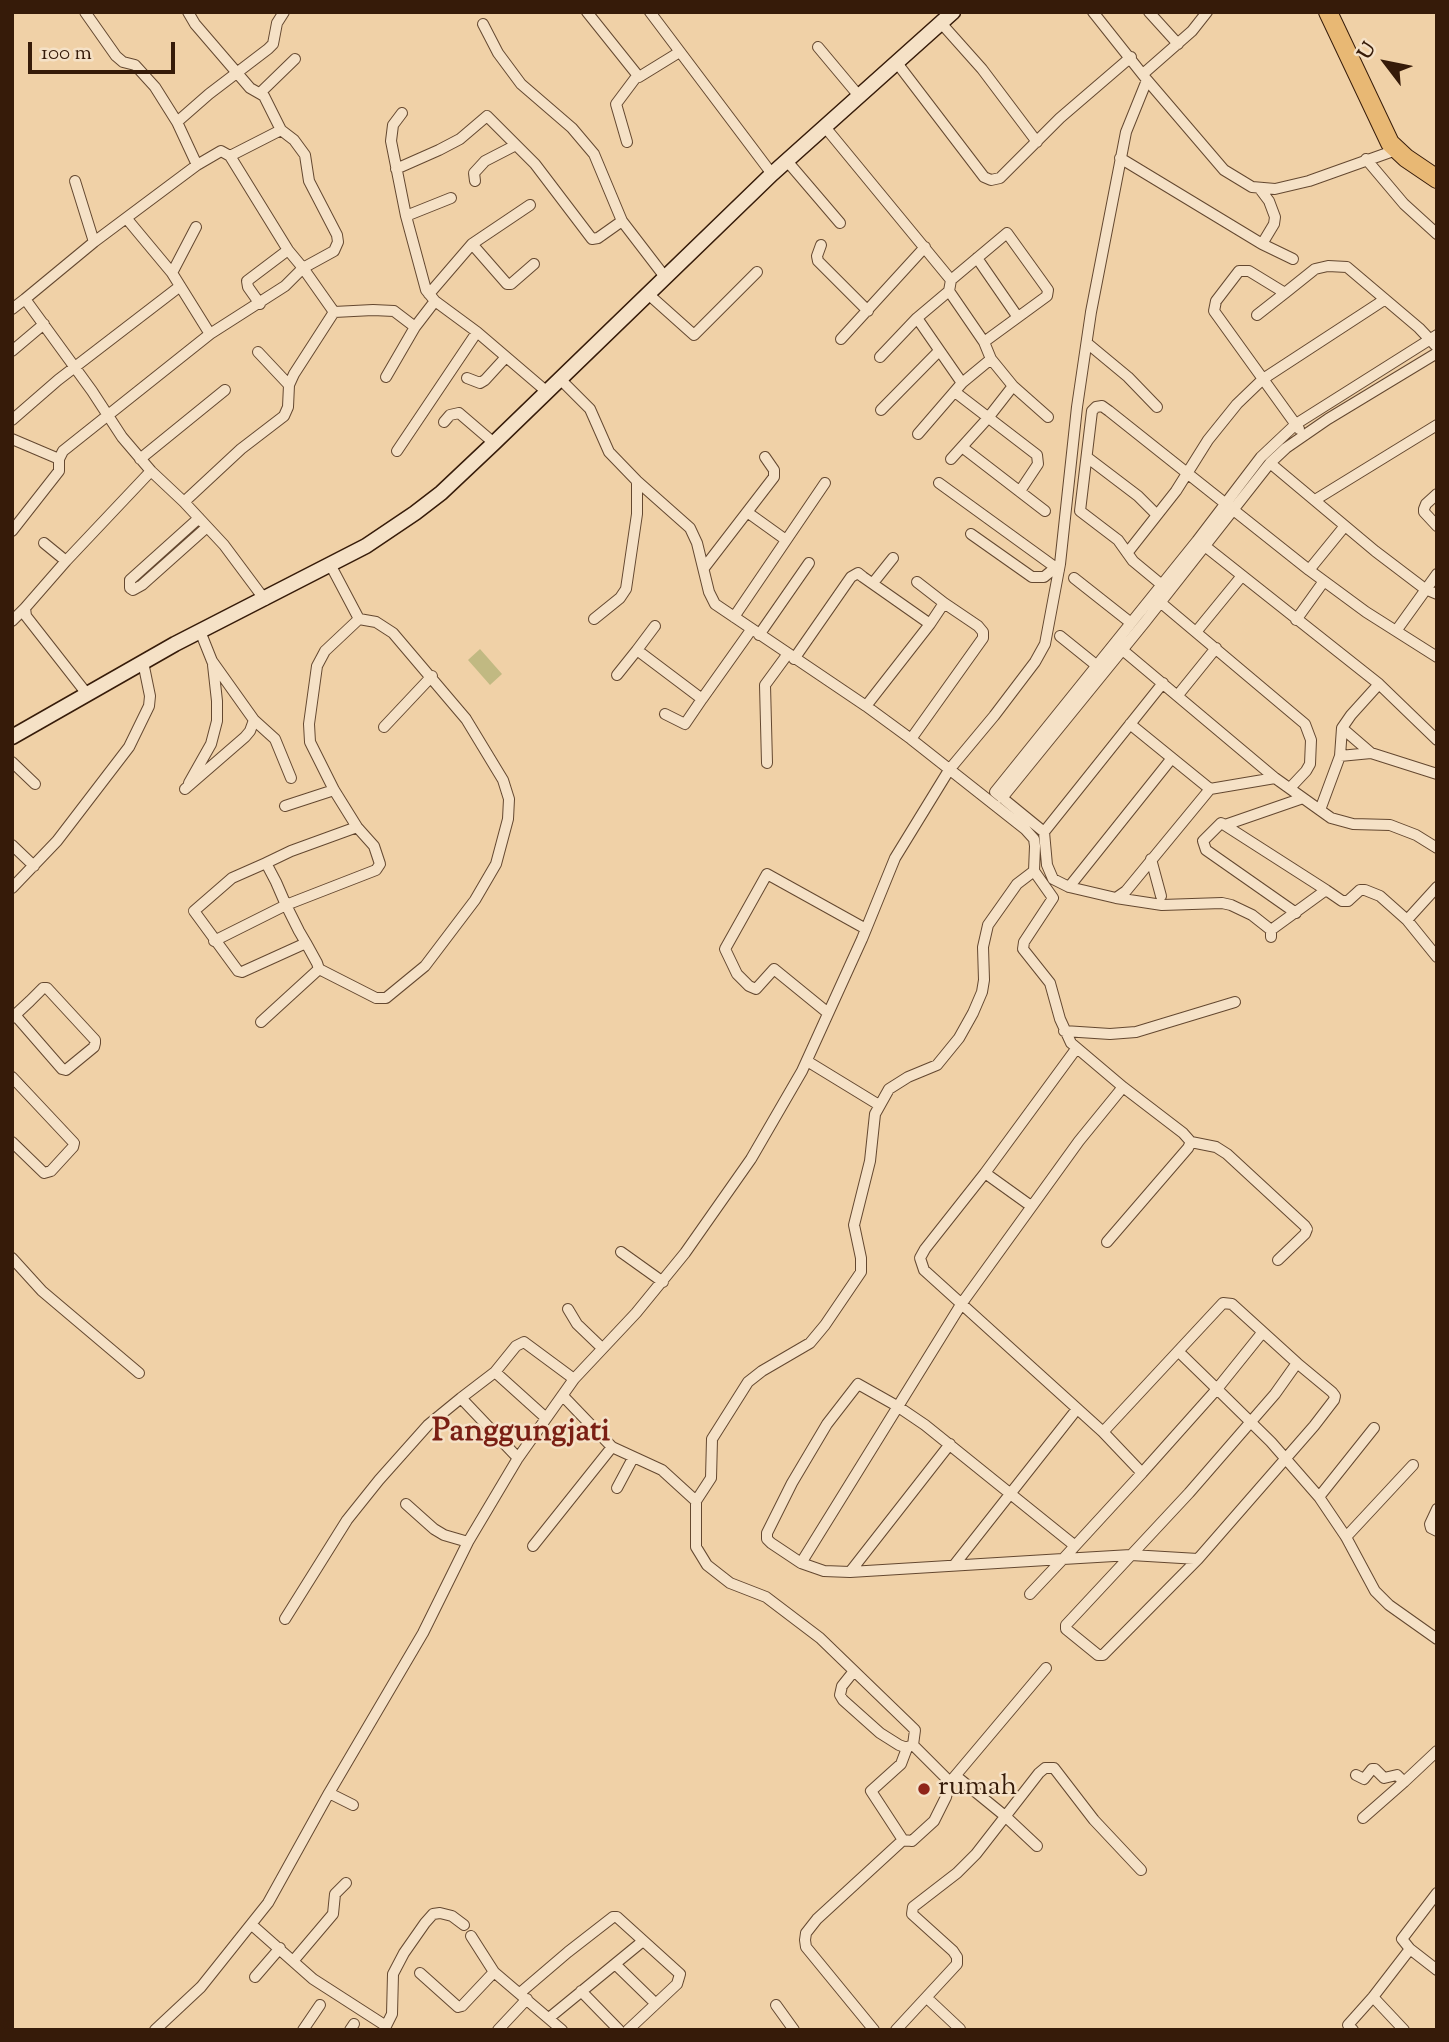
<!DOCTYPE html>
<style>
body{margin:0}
#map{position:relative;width:1449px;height:2042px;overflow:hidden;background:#f0d1a7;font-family:"Sorts Mill Goudy",serif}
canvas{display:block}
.frame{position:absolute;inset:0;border:14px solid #361b09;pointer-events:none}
.north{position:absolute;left:1351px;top:28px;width:70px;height:70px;-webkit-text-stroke:5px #f5e1c6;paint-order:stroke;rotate:302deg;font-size:19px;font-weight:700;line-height:28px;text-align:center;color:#361b09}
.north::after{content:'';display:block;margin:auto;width:24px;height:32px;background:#361b09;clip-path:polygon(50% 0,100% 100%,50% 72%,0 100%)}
.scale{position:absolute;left:28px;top:42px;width:147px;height:32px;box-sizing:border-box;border:4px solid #361b09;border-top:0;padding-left:9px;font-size:21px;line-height:24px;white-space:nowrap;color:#361b09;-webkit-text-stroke:5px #f5e1c6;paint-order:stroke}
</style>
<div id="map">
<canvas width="1449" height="2042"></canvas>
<div class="frame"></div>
<div class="north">U</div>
<div class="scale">100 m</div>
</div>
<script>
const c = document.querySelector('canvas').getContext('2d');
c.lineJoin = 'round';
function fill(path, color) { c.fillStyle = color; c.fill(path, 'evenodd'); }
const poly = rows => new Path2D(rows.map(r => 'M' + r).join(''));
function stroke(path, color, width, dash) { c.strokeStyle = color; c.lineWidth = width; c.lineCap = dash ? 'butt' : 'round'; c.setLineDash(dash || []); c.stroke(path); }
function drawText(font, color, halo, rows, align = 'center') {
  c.font = font + ' "Sorts Mill Goudy",serif'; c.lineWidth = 5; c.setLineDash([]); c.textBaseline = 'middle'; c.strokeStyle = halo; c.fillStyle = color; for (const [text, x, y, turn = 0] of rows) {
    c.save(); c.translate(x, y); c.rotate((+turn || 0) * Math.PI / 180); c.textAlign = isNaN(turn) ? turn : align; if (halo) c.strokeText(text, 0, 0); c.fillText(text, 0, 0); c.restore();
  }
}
const green = poly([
 [480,649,502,674,490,685,468,660]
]);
const street = poly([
 [85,12,116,56,123,62,135,65,155,87,177,122,197,165],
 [188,12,195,24,250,88,264,96,281,130,294,140,305,155,309,181,337,235,338,242,334,251,303,268,334,312],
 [587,12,639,77,678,53],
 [650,12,772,174],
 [1149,12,1178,44],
 [941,23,982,69,1037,142],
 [483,24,498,53,521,84,572,128,594,154,622,221,665,277],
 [818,47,859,96],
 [897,63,984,177,991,180,1000,178,1060,118,1131,57],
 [1143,74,1192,31,1207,12],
 [1147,80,1224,170,1252,187,1275,189,1309,181,1396,150],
 [260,93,295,59],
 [402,113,393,125,391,141,406,216,426,290,435,301,477,332,546,391],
 [177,122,209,94,268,49,273,44,277,23,284,12],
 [825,127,951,280,949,291,984,342,991,359,962,383,918,434],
 [627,142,616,104,637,76],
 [230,156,281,130],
 [1120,158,1262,244],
 [1366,159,1404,204,1437,234],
 [787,161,840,223],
 [396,169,439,150,460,139,487,116,535,164,592,239,598,238,622,221],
 [75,181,94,242,25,299,92,391,122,437,151,471,184,502,224,545,265,600],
 [475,181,474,173,485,161,516,145],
 [1260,189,1269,201,1275,217,1274,224,1262,244,1293,259],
 [406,216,451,198],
 [127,219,172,273],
 [196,227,172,273,210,334],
 [472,244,507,284,511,284,534,264],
 [821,245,817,256,818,261,868,311],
 [977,258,1017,316],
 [951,280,1007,233,1048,290,1047,296,984,342],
 [647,293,694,335,757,272],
 [429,294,472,244,530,205],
 [260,304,248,287,247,281,288,250],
 [12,309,25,299],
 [1257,315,1285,293],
 [917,318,962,383],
 [841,339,925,247],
 [1087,343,1128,377,1157,407],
 [12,351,44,324],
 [258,352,289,385],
 [880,357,917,318,949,291],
 [991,359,1013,386,1048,417],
 [386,377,415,327,435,301],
 [467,378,480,383,485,380,506,357],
 [559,378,590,409,609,452,637,481,690,528,697,543,709,592,715,604,866,706,911,739,1025,829,1034,839,1035,846,1034,871,1017,884,988,925,983,947,984,980,982,992,973,1013,959,1038,937,1065,908,1077,889,1089,875,1114,870,1161,854,1225,861,1258,861,1272,825,1325,810,1343,762,1371,748,1382,712,1439,711,1478,696,1501],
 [955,392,1037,455,1038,464,1020,491],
 [881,410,939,351],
 [12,420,58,380,179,287],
 [444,422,450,415,459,413,494,443],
 [1299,429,1214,311,1216,301,1239,271,1249,271,1285,293,1315,269,1328,266,1347,267,1419,328,1437,347],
 [12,439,59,459],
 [962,447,1045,511],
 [397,451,477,332],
 [1088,458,1138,496,1156,514],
 [140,459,225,390],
 [951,459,988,418,1013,386],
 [1270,463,1375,551,1425,589,1437,594],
 [939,483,1059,570],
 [1437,494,1426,504,1424,509,1424,512,1437,526],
 [1315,500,1437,425],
 [184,502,241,449,284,416,288,407,289,385,294,374,334,312,373,310,394,311,415,327],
 [747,512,786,540],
 [199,518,130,580,130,588,133,590,142,585,207,527],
 [12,531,59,471,59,459,63,451,210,334,285,286,303,268,288,250,230,156,221,151,197,165,94,242],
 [971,534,1032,577,1044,577,1055,568],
 [44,543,66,561],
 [1201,543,1379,684,1437,740],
 [1128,552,1176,491,1208,440,1237,404,1263,379,1384,300],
 [704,568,774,477,774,470,765,457],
 [1309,570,1344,527],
 [1074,578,1131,623],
 [917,582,944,603,930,624],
 [873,583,893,558],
 [1168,590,1133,561,1118,540,1080,511,1092,411,1096,407,1102,406,1109,411,1309,570,1366,612,1437,657],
 [1160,602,1305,724,1311,740,1310,764,1306,771,1290,788],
 [734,617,825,483],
 [594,619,620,598,626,589,637,514,637,481],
 [1296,620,1324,581],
 [12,621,25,608],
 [655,626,637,650,702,699,751,630],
 [1396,631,1437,574],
 [1196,632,1241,577],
 [759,635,809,563],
 [1060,636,1096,665],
 [1119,647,1275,778,1331,818,1353,824,1390,825,1416,835,1437,848],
 [794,659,851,577,858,573,863,577,930,624,866,706],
 [617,675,637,650],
 [1163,683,1044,832,995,792,1197,541,1261,457,1296,424,1437,335],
 [87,694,26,616,25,608,66,561,151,471],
 [1178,695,1216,648],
 [665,714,685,724,702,699],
 [254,720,275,739,291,778],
 [384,727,432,676],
 [1342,728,1371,753],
 [911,739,983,638,983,632,978,626,944,603],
 [1340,756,1371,753,1437,774],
 [12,762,35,784],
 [767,763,765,685,787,655],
 [189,783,211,744,217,721,217,701,213,665],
 [185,789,245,737,250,731,254,720,212,661,200,631],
 [1210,789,1275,778],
 [1002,798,1145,622,1270,463,1286,448,1328,419,1437,353],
 [285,806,334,790],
 [1320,810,1340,756,1342,728,1351,715,1379,684],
 [1225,825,1303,798],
 [1044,832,1047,865,1053,879,1069,887,1116,898,1126,891,1210,789,1130,724],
 [12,845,34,866],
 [1151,859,1161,896],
 [266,863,291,851,357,827],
 [1034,871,1053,898,1024,942,1023,949,1050,983,1060,1019,1071,1043,1123,1087,1079,1141,962,1303,801,1563,824,1571,850,1572,1063,1559,1142,1473],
 [1069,887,1172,758],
 [12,888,57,841,129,747,149,706,150,696,143,662],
 [1116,898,1162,905,1222,903,1231,905,1252,915,1271,930],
 [1296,913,1206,850,1203,841,1221,823,1223,824,1326,890],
 [1407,920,1437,957],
 [1271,937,1271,930,1326,890,1342,901,1348,901,1360,890,1365,890,1380,896,1407,920,1437,887],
 [214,941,286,905,376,870,380,864,374,846,357,827,334,790,310,742,309,724,317,666,325,651,359,619,331,566],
 [306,943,242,972,238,971,194,911,232,878,266,863,276,882,286,905,299,931,306,943,317,963,319,969,376,998,386,998,425,966,475,900,496,864,508,819,509,799,503,780,466,719,393,633,376,622,359,619],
 [828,1013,774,969,756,989,749,986,737,974,725,949,767,874,866,929],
 [12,1018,15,1015,30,1001,43,988,47,988,95,1040,95,1043,94,1047,66,1070,62,1069,15,1015],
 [261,1022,319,969],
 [1064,1031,1110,1034,1136,1032,1235,1002],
 [1076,1049,985,1173,925,1249,920,1258,924,1270,1103,1432,1142,1473,1217,1389,1271,1442,1319,1497,1346,1537,1375,1591,1389,1605,1437,1639],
 [807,1061,879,1105],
 [12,1077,74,1143,73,1147,51,1171,44,1173,12,1142],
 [1191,1142,1216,1147,1227,1154,1305,1226,1307,1229,1305,1234,1278,1260],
 [985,1173,1031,1206],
 [1107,1242,1188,1148,1191,1142,1183,1133,1123,1087],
 [621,1252,663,1282],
 [12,1258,42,1291,139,1373],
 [568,1309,577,1324,602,1348],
 [1179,1352,1217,1389,1262,1333],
 [1297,1363,1332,1392,1335,1396,1334,1400,1314,1426,1198,1559,1103,1655,1098,1655,1066,1629,1066,1625,1189,1493,1275,1394,1297,1363],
 [495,1372,516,1346,524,1342,574,1379],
 [563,1396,612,1447,662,1470,696,1501,696,1547,707,1565,730,1583,766,1597,820,1638,910,1725,915,1730,913,1745,950,1782,1046,1668],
 [461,1398,495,1372,546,1418],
 [1103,1432,1223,1303,1232,1304,1297,1363],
 [617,1488,633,1458],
 [1319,1497,1374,1428],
 [406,1504,434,1529,444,1535,468,1542],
 [1437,1509,1430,1524,1431,1528,1437,1531],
 [1346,1537,1413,1465],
 [533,1546,612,1447],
 [801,1563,771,1543,767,1539,767,1533,792,1483,827,1424,858,1384,897,1406,925,1425,1074,1545],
 [955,1564,1077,1409],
 [850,1572,950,1444],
 [1030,1594,1063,1559,1131,1555,1198,1559],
 [285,1619,347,1520,379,1480,428,1425,461,1398,518,1458],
 [854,1671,842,1686,840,1695,843,1700,880,1733,899,1745,907,1748,910,1746],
 [1356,1775,1364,1779,1372,1769,1375,1769,1384,1778,1397,1775,1404,1782,1437,1751],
 [956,1776,1005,1816,1037,1846],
 [329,1793,353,1805],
 [1363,1818,1404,1782],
 [903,1840,912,1841,934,1821,946,1797,950,1782],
 [1437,1893,1402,1939,1410,1949,1437,1970],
 [252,1925,313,1979,386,2026,392,2014,393,1974,404,1953,425,1923,433,1914,440,1913,452,1916,464,1925],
 [471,1936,494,1972],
 [294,1960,333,1914,335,1894,346,1883],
 [615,1964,655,2003],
 [420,1973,458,2007,462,2006,494,1972,562,2030],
 [255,1977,280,1948],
 [581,1991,619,2030],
 [520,1993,568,1952,613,1917,617,1917,680,1974,677,1984,628,2030],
 [1373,1997,1404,2030],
 [927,1998,960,2029],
 [776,2005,794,2030],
 [549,2018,643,1941],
 [155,2030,201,1987,268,1903,329,1793,423,1633,468,1542,518,1458,574,1379,636,1313,685,1253,751,1159,802,1071,862,939,895,858,949,770,994,716,1035,662,1045,644,1060,564,1077,407,1091,312,1126,132,1147,80,1093,12],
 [303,2030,320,2005],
 [350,2030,354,2024],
 [498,2030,527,1999],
 [874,2030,806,1947,805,1940,806,1933,817,1919,903,1840,871,1791,901,1764,907,1748],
 [896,2030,957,1964,957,1957,953,1951,912,1914,913,1907,957,1873,976,1854,1039,1773,1045,1768,1054,1768,1094,1820,1141,1870],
 [1353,2030,1348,2025,1373,1997,1410,1949]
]);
const secondary = poly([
 [12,737,175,644,366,546,415,513,441,493,494,443,772,174,953,12]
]);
const highway = poly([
 [1328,12,1390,143,1406,158,1437,179]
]);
const markers = [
 [924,1789,7,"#8f2418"]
];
const poiNames = [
 ["rumah",938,1789]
];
const quarterNames = [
 ["Panggungjati",521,1435]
];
fill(green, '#c1b982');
stroke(street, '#644830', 12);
stroke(secondary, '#361b09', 17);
stroke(highway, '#361b09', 20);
stroke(street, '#f5e1c6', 10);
stroke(secondary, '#f5e1c6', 14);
stroke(highway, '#e8b874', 18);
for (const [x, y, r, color] of markers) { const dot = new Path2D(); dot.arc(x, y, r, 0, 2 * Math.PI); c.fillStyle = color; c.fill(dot); stroke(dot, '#f5e1c6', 2.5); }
drawText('28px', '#361b09', '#f5e1c6', poiNames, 'left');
drawText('bold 32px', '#7a1f14', '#f5e1c6', quarterNames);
</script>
